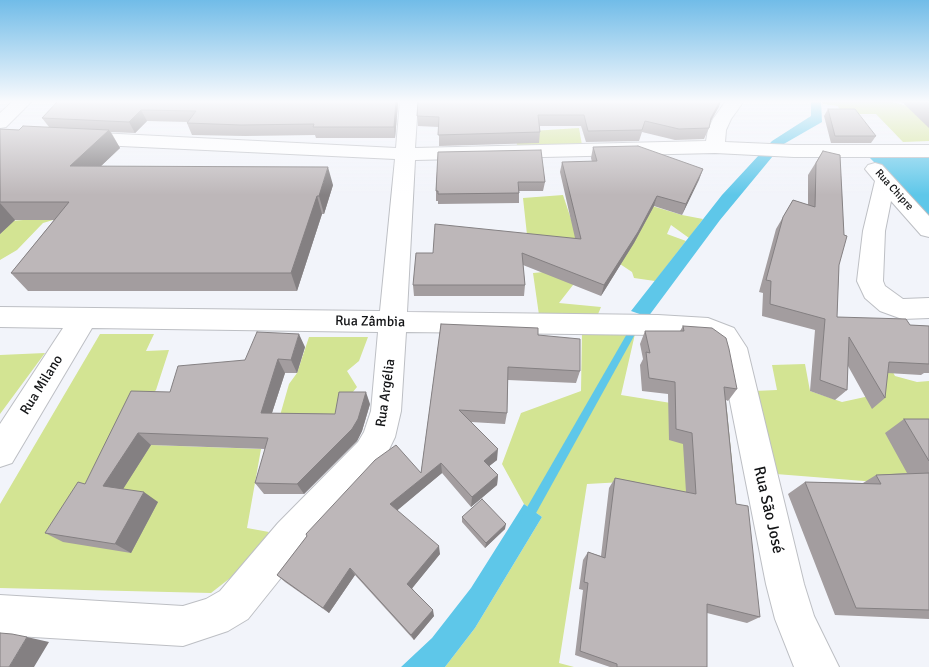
<!DOCTYPE html>
<meta charset="utf-8">
<style>
body{margin:0}
canvas{display:block;background:#f2f4fa}
</style>
<canvas width="929" height="667"></canvas>
<script>
const c = document.querySelector('canvas').getContext('2d');
c.lineJoin = 'round';
function fill(path, color) { c.fillStyle = color; c.fill(path, 'evenodd'); }
const poly = rows => new Path2D(rows.map(r => 'M' + r).join(''));
function stroke(path, color, width, dash) { c.strokeStyle = color; c.lineWidth = width; c.lineCap = dash ? 'butt' : 'round'; c.setLineDash(dash || []); c.stroke(path); }
function drawText(font, color, halo, rows, align = 'center') {
  c.font = font + ' Signika,sans-serif'; c.lineWidth = 4; c.setLineDash([]); c.textBaseline = 'middle'; c.strokeStyle = halo; c.fillStyle = color; for (const [text, x, y, turn = 0] of rows) {
    c.save(); c.translate(x, y); c.rotate((+turn || 0) * Math.PI / 180); c.textAlign = isNaN(turn) ? turn : align; if (halo) c.strokeText(text, 0, 0); c.fillText(text, 0, 0); c.restore();
  }
}
const green = poly([
 [822,101,889,101,911,107,929,117,929,141,903,142,876,114,854,114,843,116,838,106,823,104],
 [579,128,582,145,517,145,516,132],
 [563,195,572,222,604,225,573,285,559,303,601,307,596,319,539,315,533,273,567,270,528,244,523,198],
 [649,205,682,215,703,219,689,238,671,225,667,234,686,241,655,281,634,278,632,272,614,260],
 [63,217,43,223,17,250,0,260,0,234,10,221],
 [870,330,895,376,917,382,929,381,929,434,914,485,776,474,754,391,777,390,772,365,805,364,810,391,842,402,874,395],
 [582,333,635,334,621,395,727,412,736,502,623,482,587,484,559,663,574,667,445,667,475,628,542,517,524,504,502,464,521,413,581,391],
 [100,334,154,334,146,351,169,350,156,390,143,404,133,471,151,445,261,449,247,528,269,532,243,568,211,593,0,588,0,504],
 [309,337,368,337,359,361,347,371,357,387,327,423,279,419,289,384,297,373],
 [45,353,0,414,0,355]
]);
const water = poly([
 [811,101,821,101,822,122,782,145,720,220,648,317,631,311,722,195,772,141,811,116],
 [866,154,929,154,929,218,875,163],
 [524,504,542,517,475,628,445,667,401,667,432,638,471,588]
]);
const stream = poly([
 [635,324,639,327,530,524,526,526,522,524,520,520,522,516,632,325,635,324]
]);
const street = poly([
 [13,101,32,101,6,127,0,128,0,113,13,101],
 [400,101,418,101,415,148,706,141,708,130,713,119,726,101,744,101,731,119,726,130,725,142,794,145,929,145,929,157,794,157,715,153,415,160,407,312,658,315,708,318,734,328,747,348,804,584,814,616,839,667,794,667,775,619,766,584,720,351,714,344,705,339,658,335,406,332,401,411,395,437,382,464,304,549,248,619,228,631,183,646,0,635,0,595,183,606,206,599,220,591,278,523,358,442,364,432,371,411,378,332,92,328,12,463,0,467,0,424,63,328,0,327,0,307,380,311,395,159,79,144,72,142,70,138,72,134,79,132,396,148,400,101],
 [875,163,882,165,929,216,929,237,921,235,891,201,885,231,883,281,885,286,903,299,929,298,929,318,902,319,880,311,865,298,857,281,863,231,875,181,865,169,868,165,875,163]
]);
const wall = poly([
 [58,101,398,101,398,104,395,138,316,138,315,135,245,136,192,135,187,123,189,122,147,121,135,133,111,132,120,148,101,166,333,185,324,214,322,214,297,291,28,291,11,273,54,220,15,220,0,234,0,129,19,130,49,127,42,118],
 [418,101,721,101,710,123,709,128,704,139,675,140,642,132,639,141,586,142,581,126,540,126,540,132,539,143,439,146,439,127,418,126,417,116],
 [901,101,929,101,929,128],
 [828,109,876,136,871,143,831,143,824,116],
 [593,147,703,169,682,215,654,206,634,243,601,296,523,265,525,285,524,296,414,296,413,285,433,253,575,238,560,172,562,162,592,162,591,158],
 [823,151,839,265,837,317,910,325,929,326,929,373,924,373,921,375,887,373,885,398,872,409,848,366,847,390,835,400,810,391,815,330,762,316,763,293,759,292,776,229,793,200,808,205,808,175],
 [438,152,545,182,543,191,519,191,519,203,438,204,438,201,436,201,436,191],
 [441,324,538,335,580,371,576,383,508,380,507,413,505,424,471,422,497,460,489,466,498,475,497,485,471,507,442,473,397,510,440,554,412,588,434,616,414,640,355,575,329,613,285,582,277,575,307,536,306,534,421,473],
 [683,326,737,389,728,401,726,400,736,504,760,617,747,623,707,613,707,667,610,667,575,655,583,590,579,589,583,560,588,552,601,556,609,488,615,478,686,492,683,444,669,440,668,394,642,391,640,365,643,359,640,344,645,331,680,331],
 [305,347,297,373,285,373,272,413,335,414,370,404,362,431,357,441,304,494,264,494,255,483,265,449,151,445,123,489,158,502,131,553,63,542,45,533,85,484,170,392,245,360],
 [904,419,929,419,929,619,835,615,788,494,805,482,863,483,876,475,907,473,885,433],
 [462,517,505,529,485,548,462,522]
]);
const shadedWall = poly([
 [396,101,398,101,398,104,395,138,394,127],
 [720,101,721,101,719,107,706,129,711,118],
 [141,110,147,121,135,133,129,122],
 [109,130,120,148,82,184,70,166],
 [328,167,333,185,324,214,319,196],
 [703,169,699,180,682,215,686,204],
 [317,196,322,214,297,291,291,273],
 [657,196,654,206,634,243,601,296,604,285],
 [0,203,15,220,0,234],
 [299,334,305,347,297,373,291,360],
 [278,359,285,373,268,425,261,413],
 [366,392,370,404,362,431,357,441,304,494,297,484],
 [138,433,151,445,118,497,103,486],
 [498,449,497,460,483,471,484,461],
 [441,463,442,473,393,514,390,504],
 [498,475,497,485,471,507,472,497],
 [144,492,158,502,131,553,115,544],
 [506,524,505,529,485,548,486,543],
 [439,546,440,554,410,591,407,584],
 [350,568,355,575,329,613,323,608],
 [433,610,434,616,414,640,411,635],
 [27,637,49,642,34,667,9,667]
]);
const building = poly([
 [58,101,396,101,394,127,313,127,314,124,241,125,187,123,196,111,141,110,129,122,42,118,58,101],
 [418,101,720,101,711,118,709,128,679,129,645,121,642,130,588,131,584,115,538,115,540,132,438,135,439,117,417,116,418,101],
 [828,109,855,109,876,136,835,136,828,109],
 [23,126,109,130,70,166,328,167,319,196,317,196,291,273,11,273,69,202,0,202,0,129,19,130,23,126],
 [638,146,703,169,686,204,657,196,638,232,604,285,522,253,525,285,413,285,416,253,433,253,435,224,581,239,562,162,597,161,593,147,638,146],
 [541,150,545,182,518,182,519,193,438,194,438,191,436,191,438,152,541,150],
 [823,151,840,155,844,235,847,236,839,265,837,317,906,319,910,325,929,326,929,364,889,362,885,398,849,337,847,390,820,380,825,319,770,304,771,281,766,280,783,217,793,200,815,207,816,163,823,151],
 [441,324,538,328,538,335,580,339,580,371,508,367,507,413,459,410,498,449,484,461,498,475,472,497,441,463,390,504,439,546,407,584,433,610,411,635,350,568,323,608,277,575,307,536,306,534,375,460,396,445,421,473,441,324],
 [683,326,712,328,726,338,729,349,737,389,724,387,736,504,748,506,760,617,707,604,707,667,617,667,617,664,580,651,588,583,584,582,588,552,605,558,615,478,696,494,692,433,676,429,675,382,649,378,646,352,650,353,645,331,684,331,683,326],
 [257,332,299,334,291,360,278,359,261,413,335,414,339,392,366,392,358,419,352,429,297,484,255,483,268,438,138,433,103,486,144,492,115,544,45,533,78,482,85,484,131,391,170,392,178,366,245,360,257,332],
 [904,419,929,419,929,461,904,419],
 [929,473,929,610,856,608,805,482,881,484,876,475,929,473],
 [482,499,506,524,486,543,462,517,482,499],
 [0,633,12,634,27,637,9,667,0,667,0,633]
]);
const farStreetnames = [
 ["Rua Chipre",894,190,48]
];
const streetNames = [
 ["Rua Zâmbia",370,322,1],
 ["Rua Milano",42,385,-58],
 ["Rua Argélia",386,393,-82]
];
const nearStreetnames = [
 ["Rua São José",768,510,77]
];
fill(green, '#d3e493');
fill(water, '#5ec7e9');
fill(stream, '#5ec7e9');
stroke(street, '#bdbfc4', 2);
fill(street, '#fff');
fill(wall, '#a39d9f');
fill(shadedWall, '#848082');
fill(building, '#bdb7b9');
stroke(building, '#848082', 1);
const sky = c.createLinearGradient(0, 0, 0, 195);
sky.addColorStop(0, '#71bce8');
sky.addColorStop(0.52, '#f9fafd');
sky.addColorStop(1, '#f9fafd00');
c.fillStyle = sky;
c.fillRect(0, 0, 929, 195);
drawText('11px', '#121315', '#fff', farStreetnames);
drawText('14px', '#121315', '#fff', streetNames);
drawText('16px', '#121315', '#fff', nearStreetnames);
</script>
